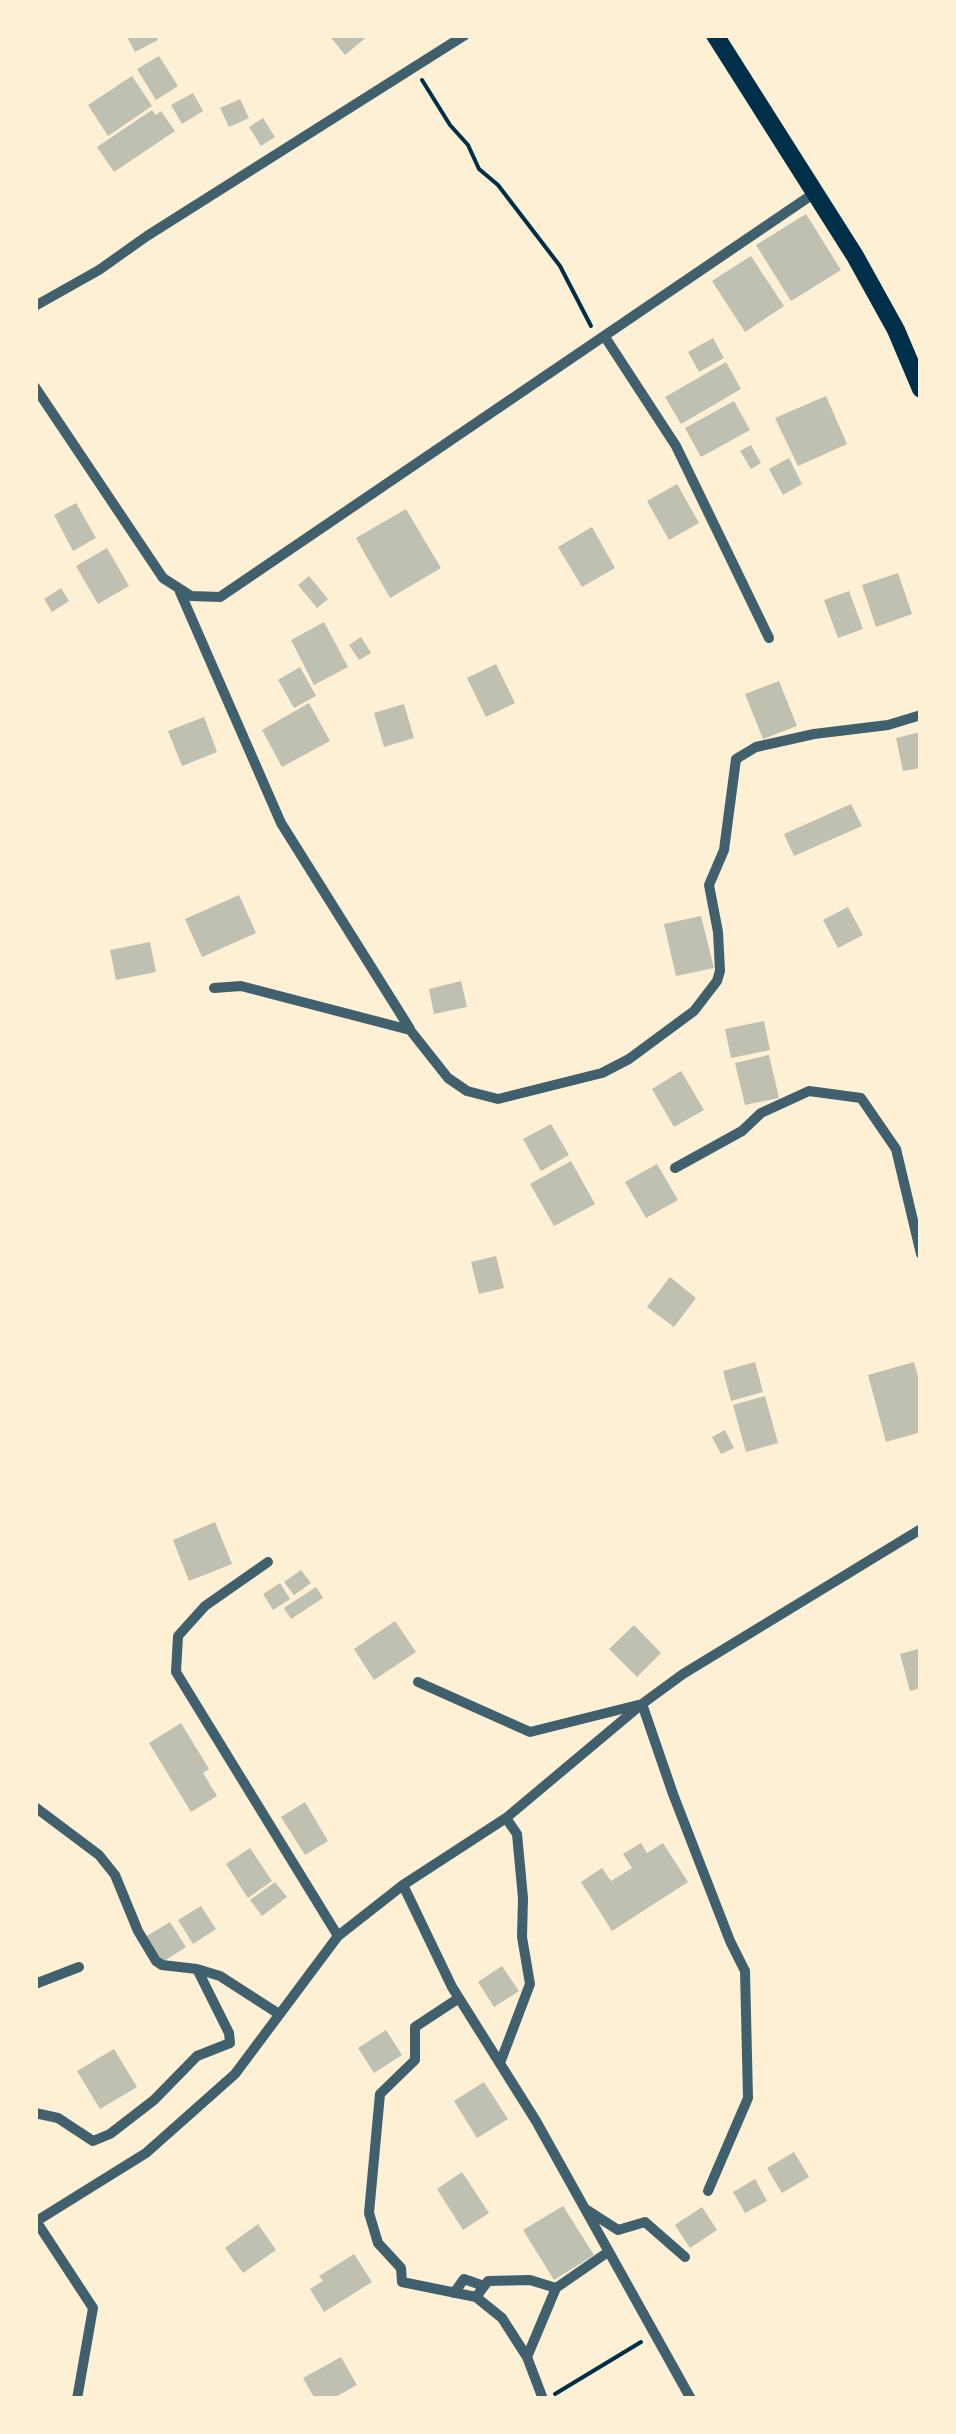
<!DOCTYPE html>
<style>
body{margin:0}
#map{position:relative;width:956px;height:2434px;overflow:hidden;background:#fdf0d5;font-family:"PT Sans",sans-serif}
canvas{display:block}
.frame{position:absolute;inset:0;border:38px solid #fdf0d5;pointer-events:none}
</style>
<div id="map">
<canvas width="956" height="2434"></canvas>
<div class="frame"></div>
</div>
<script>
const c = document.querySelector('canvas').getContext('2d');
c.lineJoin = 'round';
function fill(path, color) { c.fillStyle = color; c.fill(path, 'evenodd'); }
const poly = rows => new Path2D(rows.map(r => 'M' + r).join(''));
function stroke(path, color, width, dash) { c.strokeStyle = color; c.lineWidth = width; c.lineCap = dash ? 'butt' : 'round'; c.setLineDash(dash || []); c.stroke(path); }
const building = poly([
 [126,35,156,35,158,40,135,52],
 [329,35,369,35,345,55],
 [159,56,178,86,156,100,137,69],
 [132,76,152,106,108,136,88,105],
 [193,93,203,111,182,124,171,105],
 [240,99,249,118,229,127,220,108],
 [152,110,156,115,161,111,175,131,114,172,97,147],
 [263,118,275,137,261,146,249,127],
 [806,214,841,270,791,301,756,245],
 [751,256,784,306,745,332,712,281],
 [713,338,724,358,699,372,688,352],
 [726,362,741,389,681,424,665,397],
 [826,396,847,444,798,466,775,418],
 [734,401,750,430,701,457,685,428],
 [751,445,761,463,751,469,740,451],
 [789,458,802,484,783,495,769,469],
 [677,484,699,523,669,540,647,501],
 [76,503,96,538,73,551,54,515],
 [406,509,441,568,390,598,356,538],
 [592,527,615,568,582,587,558,547],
 [107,548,129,586,98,604,76,566],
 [898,573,912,614,876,627,862,585],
 [309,576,328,599,317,608,298,585],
 [61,588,69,601,52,612,44,599],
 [849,591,863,629,838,638,824,600],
 [324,622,348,667,314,685,291,640],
 [361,637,371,653,359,660,349,645],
 [496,664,515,703,486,717,467,678],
 [300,667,316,696,294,708,278,680],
 [779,681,797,726,763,739,745,694],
 [309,703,330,741,282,767,262,730],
 [404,704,414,738,384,747,374,713],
 [204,717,217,752,182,766,168,731],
 [921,732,921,768,903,771,896,738],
 [851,804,862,826,794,856,784,834],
 [239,895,256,933,202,957,185,919],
 [848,907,863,935,838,948,823,920],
 [701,916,714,968,676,976,664,924],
 [150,942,156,972,116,980,110,950],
 [461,981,467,1007,434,1014,429,989],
 [764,1021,770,1050,731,1058,725,1029],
 [769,1055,779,1098,745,1105,735,1063],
 [681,1071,704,1110,674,1127,652,1089],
 [551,1124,569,1155,541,1171,523,1139],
 [571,1161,595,1204,554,1226,530,1184],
 [657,1164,678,1200,646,1218,625,1182],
 [496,1256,504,1288,479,1294,471,1262],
 [670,1277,696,1298,674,1327,647,1307],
 [755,1362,763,1392,731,1401,723,1371],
 [914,1362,921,1387,921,1432,886,1442,868,1375],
 [765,1396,778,1443,746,1452,733,1405],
 [725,1430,734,1448,721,1454,712,1437],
 [215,1522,232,1564,189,1581,173,1540],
 [301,1570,311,1583,294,1595,284,1582],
 [280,1583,290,1599,273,1610,263,1594],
 [316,1587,323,1598,291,1619,284,1608],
 [395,1621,416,1652,374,1680,354,1649],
 [634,1625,661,1653,637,1677,609,1649],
 [921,1648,921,1688,910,1691,900,1654],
 [181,1723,209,1769,203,1773,217,1796,191,1812,149,1743],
 [305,1802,328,1841,305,1855,281,1817],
 [641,1843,647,1853,663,1843,688,1882,612,1931,581,1882,602,1868,611,1881,632,1868,623,1854],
 [250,1848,272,1881,248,1898,226,1864],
 [275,1882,287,1897,262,1916,250,1900],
 [201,1906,216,1929,193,1944,178,1920],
 [170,1922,186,1947,161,1963,145,1937],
 [502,1966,519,1991,494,2007,478,1982],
 [386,2030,402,2055,374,2073,358,2048],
 [114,2049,137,2087,100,2109,77,2071],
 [484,2082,508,2119,477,2138,454,2101],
 [794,2152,809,2177,782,2193,767,2168],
 [462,2172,489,2213,463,2230,437,2189],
 [755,2179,767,2201,745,2213,733,2192],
 [563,2206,594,2255,554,2280,523,2230],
 [702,2207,717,2230,690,2248,675,2225],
 [258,2224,276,2250,243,2273,225,2248],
 [354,2254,372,2282,324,2312,310,2289,323,2281,319,2276],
 [341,2357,357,2385,332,2399,315,2399,303,2378]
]);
const path = poly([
 [422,80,450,125,468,145,479,169,498,185,560,266,591,326],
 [555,2394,641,2342]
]);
const minor = poly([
 [35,306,99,270,147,236,465,35],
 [605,337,676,446,769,638],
 [35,387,163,578,191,596,220,597,816,192],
 [180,592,281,823,410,1029],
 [214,988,241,986,410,1030,448,1078,467,1091,498,1099,602,1073,629,1059,694,1011,717,981,720,971,718,932,709,885,724,850,736,759,756,747,814,734,888,725,921,715],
 [675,1168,742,1131,761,1113,809,1091,861,1098,896,1149,921,1254],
 [268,1562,205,1606,178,1636,176,1672,338,1936],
 [418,1682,530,1732,642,1704,673,1794,730,1941,745,1971,748,2098,708,2191],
 [35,1807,99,1855,115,1875,138,1931,156,1961,162,1965,197,1969],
 [403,1885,452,1987,536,2121,691,2399],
 [35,1984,79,1967],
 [459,1998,415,2027,415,2060,380,2094,369,2213,378,2243,401,2268,402,2282,476,2297,502,2318,527,2357],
 [500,2063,530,1984,522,1937,523,1898,517,1834,506,1818],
 [35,2113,58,2118,93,2141,110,2134,154,2100,197,2056,230,2043,229,2033,197,1969,220,1976,279,2014],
 [587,2210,618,2230,645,2222,685,2257],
 [36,2221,93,2308,77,2399],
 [35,2222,146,2153,235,2074,338,1936,403,1885,506,1818,642,1704,683,1674,921,1529],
 [454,2293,464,2279,484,2286],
 [476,2297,488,2281,530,2280,556,2288],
 [543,2399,527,2357,556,2288,608,2252]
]);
const trunk = poly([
 [715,35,855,256,896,330,921,389]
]);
fill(building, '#bec0b2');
stroke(path, '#003049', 4);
stroke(minor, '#3f606c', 10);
stroke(trunk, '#003049', 18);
</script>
